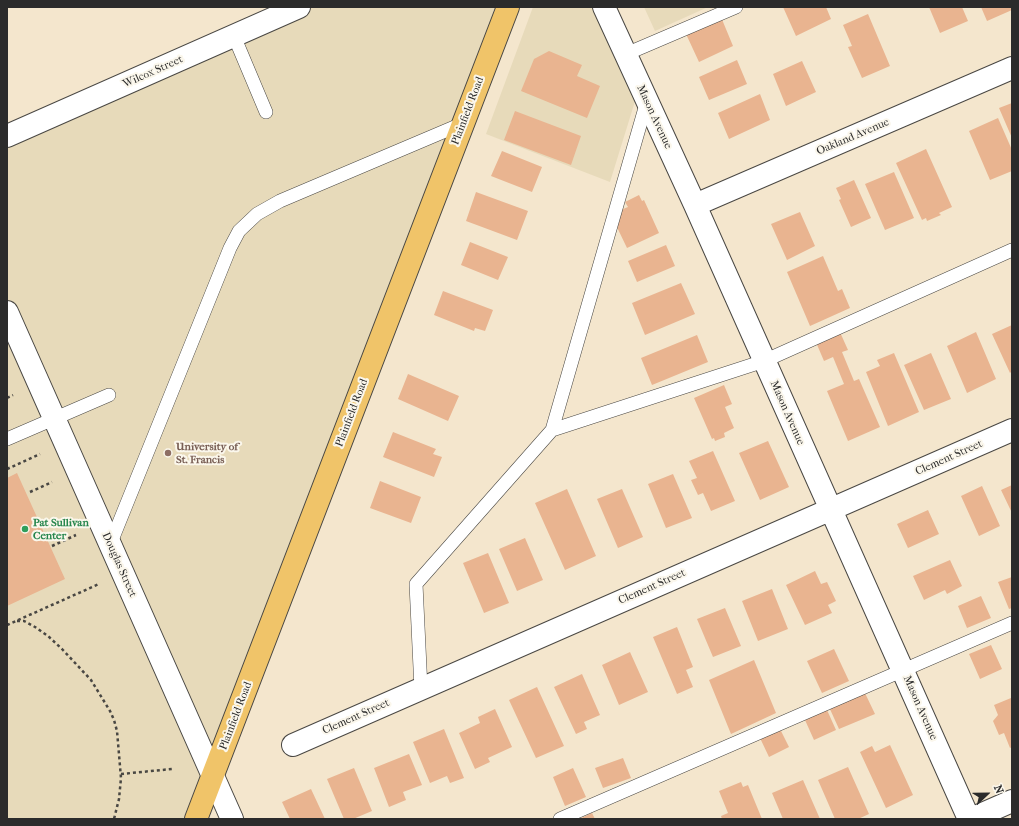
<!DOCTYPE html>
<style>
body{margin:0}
#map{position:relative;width:1019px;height:826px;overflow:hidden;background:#f4e6cd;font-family:"IM FELL French Canon",serif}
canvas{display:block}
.frame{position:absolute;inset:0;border:8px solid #2b2b2b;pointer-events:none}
.north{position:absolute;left:967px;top:774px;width:40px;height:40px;-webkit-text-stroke:3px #fbf7ec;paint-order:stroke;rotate:68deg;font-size:11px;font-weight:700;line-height:16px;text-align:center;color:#2b2b2b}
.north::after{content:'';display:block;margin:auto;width:14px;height:18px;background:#2b2b2b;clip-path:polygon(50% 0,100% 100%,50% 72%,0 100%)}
</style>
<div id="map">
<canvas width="1019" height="826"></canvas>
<div class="frame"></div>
<div class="north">N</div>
</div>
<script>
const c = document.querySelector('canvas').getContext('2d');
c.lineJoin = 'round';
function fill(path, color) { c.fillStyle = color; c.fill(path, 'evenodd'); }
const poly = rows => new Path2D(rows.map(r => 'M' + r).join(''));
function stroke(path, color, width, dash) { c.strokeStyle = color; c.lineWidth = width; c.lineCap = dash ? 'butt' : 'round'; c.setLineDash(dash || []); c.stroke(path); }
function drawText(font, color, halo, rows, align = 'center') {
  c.font = font + ' "IM FELL French Canon",serif'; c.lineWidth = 4; c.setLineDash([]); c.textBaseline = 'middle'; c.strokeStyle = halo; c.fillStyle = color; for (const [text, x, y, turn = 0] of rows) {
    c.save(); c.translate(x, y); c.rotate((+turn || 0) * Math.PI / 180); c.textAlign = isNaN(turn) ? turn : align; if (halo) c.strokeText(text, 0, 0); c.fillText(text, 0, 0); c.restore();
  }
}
const built = poly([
 [312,7,501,7,186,819,7,819,7,140],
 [533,7,593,7,636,98,610,182,486,134],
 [644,7,708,7,655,31]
]);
const building = poly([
 [783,7,826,7,831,19,796,36],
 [929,7,962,7,968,21,940,33],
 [981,7,1012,7,1012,10,987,21],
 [868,14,890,66,862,78,848,47,852,46,843,25],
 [721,17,733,46,699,62,686,34],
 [549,51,582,65,577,76,600,86,587,118,521,91,534,59],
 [737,60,747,84,709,100,699,77],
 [802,61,816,92,786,106,773,74],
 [760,94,770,120,729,139,718,113],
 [1012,103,1012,138,999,108],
 [515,111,581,136,571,165,504,140],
 [998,118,1012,150,1012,171,990,180,969,131],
 [926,149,952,207,939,213,941,215,927,221,926,218,922,220,896,163],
 [502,151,542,167,532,192,491,176],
 [894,172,914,218,885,230,865,184],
 [854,180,871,218,851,227,839,200,841,199,836,188],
 [476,192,528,211,517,240,466,221],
 [639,195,642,201,644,200,659,233,627,248,614,221,616,212,628,207,625,202],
 [800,212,815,246,787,260,771,224],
 [470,242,508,257,498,280,461,265],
 [666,245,675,266,637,282,628,261],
 [823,256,838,291,842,289,850,308,810,326,787,272],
 [681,283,695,314,645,335,632,303],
 [443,291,493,310,485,331,475,328,474,331,434,315],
 [1012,325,1012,371,1010,373,992,334],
 [839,330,848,350,842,352,854,381,859,379,880,427,848,441,827,391,844,384,833,357,824,361,815,340],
 [976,332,996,379,967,393,947,346],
 [697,335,708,362,652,385,641,358],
 [894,353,919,412,888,426,866,372,880,366,877,360],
 [931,353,951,399,924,410,904,365],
 [408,374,459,396,448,421,398,399],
 [724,385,732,404,725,407,734,428,724,433,725,437,715,441,714,438,712,439,694,398],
 [393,432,436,449,433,454,442,457,434,477,383,457],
 [768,441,789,487,760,500,739,453],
 [713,451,735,501,711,511,703,493,698,495,691,480,697,478,689,461],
 [17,473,65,579,7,606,7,478],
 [673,474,692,518,666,528,648,484],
 [380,481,421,497,411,523,370,508],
 [1012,485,1012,513,1001,490],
 [982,486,1000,526,979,536,961,496],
 [567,489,596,556,565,570,535,503],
 [622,489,643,537,618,548,597,499],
 [928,510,939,534,908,548,897,524],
 [525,538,543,580,517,591,499,549],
 [488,553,509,603,484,613,463,563],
 [950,560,962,586,947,594,945,590,924,600,913,576],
 [815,571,821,584,827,582,836,601,828,605,832,613,805,625,786,585],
 [1012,577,1012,608,1009,609,998,582],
 [772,589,788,629,758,641,742,601],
 [981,596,991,618,967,628,958,606],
 [725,608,741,646,713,657,697,619],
 [677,627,693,667,686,670,693,687,677,694,653,637],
 [991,645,1002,669,980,679,969,654],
 [834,649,849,681,822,693,807,661],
 [630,652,648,692,619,705,602,665],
 [754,660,776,713,731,734,709,680],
 [582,674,600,715,584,722,587,729,576,734,554,687],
 [537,687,564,746,536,758,509,700],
 [864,691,875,714,839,729,829,707],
 [1011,698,1012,702,1012,747,1010,748,1004,733,999,735,993,721,998,715,994,705],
 [495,709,512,747,488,758,490,762,475,769,459,733,480,723,478,717],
 [827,710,836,730,814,740,805,720],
 [444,729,464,778,450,783,447,776,430,783,413,742],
 [780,729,789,747,769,757,760,738],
 [890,745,913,795,886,808,860,752,872,746,875,752],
 [409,754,422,785,403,792,406,800,389,807,374,768],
 [623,758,631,778,603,788,595,768],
 [848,767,869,814,858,819,835,819,818,780],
 [354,768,372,811,353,819,344,819,327,779],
 [573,768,586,797,565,806,553,777],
 [803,780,820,819,783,819,772,793],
 [741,782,743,787,748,785,762,819,722,819,721,816,728,813,719,791],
 [311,789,325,819,290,819,282,802],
 [592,813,595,819,579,819]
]);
const path = poly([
 [7,398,13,395],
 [7,469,40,454],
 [30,492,52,482],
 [52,546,76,535],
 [17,621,24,621,35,627,48,636,62,649,91,680,110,711,114,720,117,731,121,778,119,799,114,819],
 [7,625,99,584],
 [121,774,172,769]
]);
const service = poly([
 [234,36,266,112],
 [626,54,736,7],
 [647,101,552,430,764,361,1012,250],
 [7,439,109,395],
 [110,545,230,248,239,231,257,214,280,201,464,123],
 [421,689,416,584,552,430],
 [560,819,1012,623]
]);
const minor = poly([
 [604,7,695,205,969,819],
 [7,136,299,7],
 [695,205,1012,68],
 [7,312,232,819],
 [293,745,1012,430],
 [971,819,1012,801]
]);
const primary = poly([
 [196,819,508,7]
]);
const markers = [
 [168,453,4,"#8d6e63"],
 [25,529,4,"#2e9e5b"]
];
const streetNames = [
 ["Wilcox Street",153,72,-24],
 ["Plainfield Road",468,111,-69],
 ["Mason Avenue",654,117,65],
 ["Oakland Avenue",853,137,-23],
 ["Plainfield Road",352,413,-69],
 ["Mason Avenue",787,413,66],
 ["Clement Street",949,458,-24],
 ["Douglas Street",119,565,66],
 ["Clement Street",652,587,-24],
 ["Mason Avenue",920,708,66],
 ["Plainfield Road",236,716,-69],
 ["Clement Street",356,717,-24]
];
const educationNames = [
 ["University of",176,447],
 ["St. Francis",176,460]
];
const leisureNames = [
 ["Pat Sullivan",33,523],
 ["Center",33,536]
];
fill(built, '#e7daba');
fill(building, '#e9b490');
stroke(service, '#494743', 14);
stroke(minor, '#494743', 24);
stroke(primary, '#494743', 24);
stroke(path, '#494743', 2.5, [3, 3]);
stroke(service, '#fff', 13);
stroke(minor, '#fff', 22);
stroke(primary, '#f0c469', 22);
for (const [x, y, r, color] of markers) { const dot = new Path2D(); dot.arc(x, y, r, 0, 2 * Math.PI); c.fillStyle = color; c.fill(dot); stroke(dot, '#fbf7ec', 1.5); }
drawText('11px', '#2b2b2b', '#fbf7ec', streetNames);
drawText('bold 11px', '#785e54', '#fbf7ec', educationNames, 'left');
drawText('bold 11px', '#27864d', '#fbf7ec', leisureNames, 'left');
</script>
